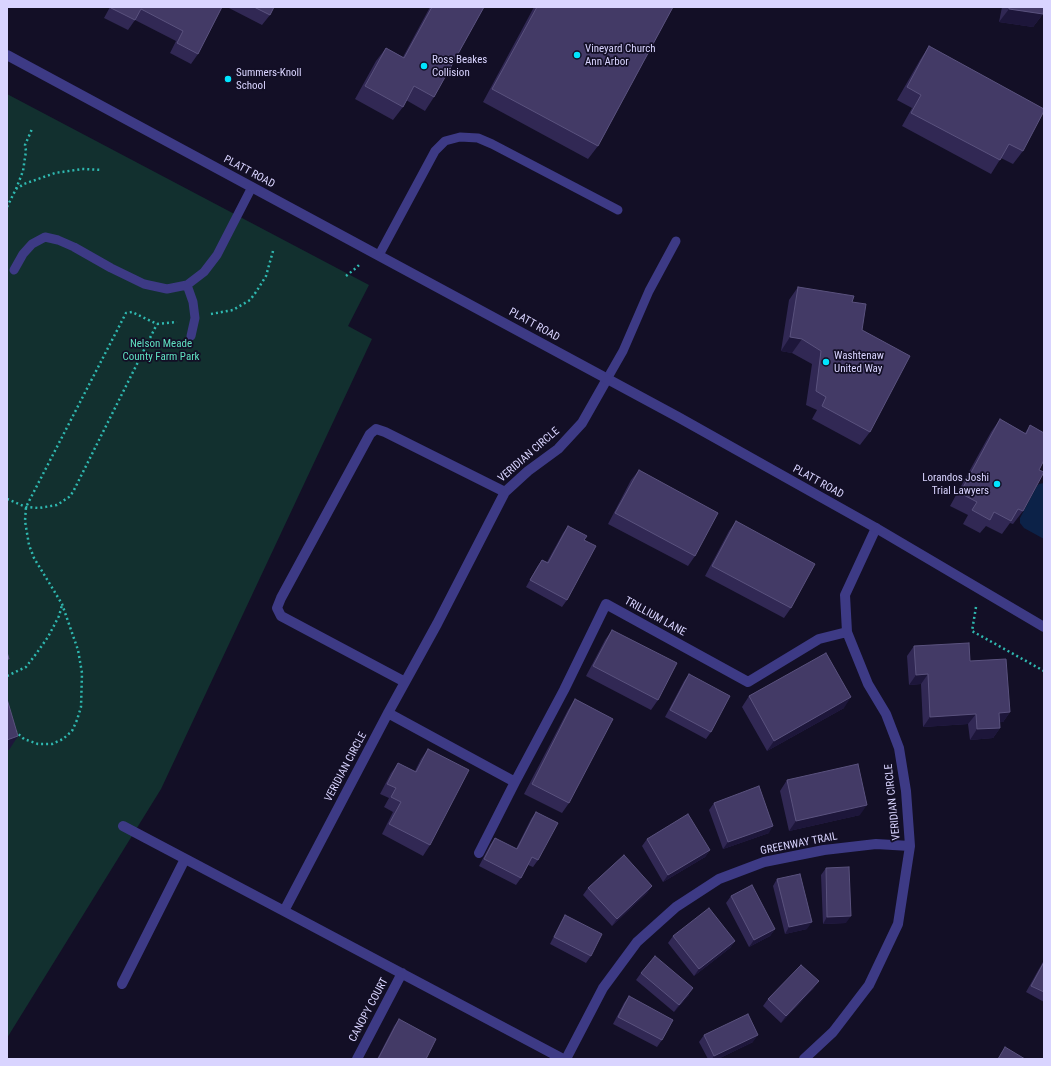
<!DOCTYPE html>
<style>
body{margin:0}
#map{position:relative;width:1051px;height:1066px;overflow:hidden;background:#130f26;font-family:"Roboto Condensed",sans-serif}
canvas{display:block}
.frame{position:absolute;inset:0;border:8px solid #d9d4ff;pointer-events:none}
</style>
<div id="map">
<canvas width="1051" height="1066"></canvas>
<div class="frame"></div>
</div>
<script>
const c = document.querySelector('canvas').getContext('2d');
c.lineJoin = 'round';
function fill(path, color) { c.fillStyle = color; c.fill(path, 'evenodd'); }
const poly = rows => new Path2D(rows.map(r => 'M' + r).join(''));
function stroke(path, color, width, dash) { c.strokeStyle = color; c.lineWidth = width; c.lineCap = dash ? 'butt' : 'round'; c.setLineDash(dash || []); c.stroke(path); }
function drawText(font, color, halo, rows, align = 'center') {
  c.font = font + ' "Roboto Condensed",sans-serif'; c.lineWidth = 3.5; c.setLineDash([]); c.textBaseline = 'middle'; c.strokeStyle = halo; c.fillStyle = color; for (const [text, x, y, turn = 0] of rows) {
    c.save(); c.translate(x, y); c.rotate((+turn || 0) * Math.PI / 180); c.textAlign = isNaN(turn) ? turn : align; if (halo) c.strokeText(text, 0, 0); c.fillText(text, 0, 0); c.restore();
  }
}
const green = poly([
 [7,94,369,285,348,326,372,339,161,789,7,1038]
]);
const water = poly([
 [1044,483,1044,539,1024,528,1020,523,1020,518,1037,486,1039,484]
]);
const path = poly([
 [16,189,23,171,26,151,25,145,32,129],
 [7,207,16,189,24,184,55,173,82,169,102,170],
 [346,276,356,268,359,265],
 [211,314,233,310,250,300,256,292,266,276,273,251],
 [7,499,26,507,39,508,57,505,69,497,73,492,157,324],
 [976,607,972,631,1044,671],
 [7,676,26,667,36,654,48,637,59,616,62,605],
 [15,731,24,739,38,744,52,744,63,739,72,731,77,720,81,707,82,673,78,650,62,604,34,558,29,545,25,521,26,507,126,313,132,312,157,324,177,322]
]);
const service = poly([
 [379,255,435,151,445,141,460,137,478,138,492,144,618,210],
 [14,270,23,254,32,244,45,237,58,240,74,247,111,268,144,284,167,289,187,285,204,272,217,255,252,187],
 [187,285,193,302,195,318,191,336],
 [607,379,623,351,649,291,676,241]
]);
const minor = poly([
 [405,682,281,616,277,608,281,598,370,434,376,429,385,432,505,492],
 [388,713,515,782],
 [123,826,284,911],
 [479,853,515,782,564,690,606,604,748,682,819,639,847,632],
 [122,984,185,859],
 [357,1059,402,973],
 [563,1059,284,911,388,713,437,624,505,492,528,471,558,449,582,423,607,379],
 [566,1059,603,988,637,942,676,907,719,879,764,862,824,850,876,844,910,846],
 [804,1059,833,1032,869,985,898,924,910,846,906,791,899,748,886,714,868,684,847,632,845,595,876,528]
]);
const tertiary = poly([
 [7,55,678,417,876,528,1044,627]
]);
const wall = poly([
 [110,7,222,7,198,54,191,64,170,53,176,41,135,20,128,30,104,18],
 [227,7,274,7,270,15,262,25],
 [430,7,484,7,434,97,425,111,406,100,403,107,393,120,355,99,376,61,386,48,403,57],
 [534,7,673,7,598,146,588,159,483,102],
 [1002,7,1044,7,1043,14,1033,27,999,22],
 [929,46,1023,151,1013,164,1001,158,991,174,902,126,912,108,897,100,920,60],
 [798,287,852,302,862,330,870,432,860,445,812,419,817,410,806,405,812,364,792,353,781,351,789,300],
 [1000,419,1025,433,1030,425,1039,470,1023,511,1013,524,1010,523,1002,534,986,526,980,533,963,524,968,515,950,506,991,432],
 [639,470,695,556,688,566,608,524,631,480],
 [736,521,791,608,784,618,705,576,729,531],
 [568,526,567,600,562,607,526,587,537,567,542,560,547,562,563,533],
 [612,630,658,700,651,710,586,676,605,640],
 [914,646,970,661,1010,712,1003,722,1000,722,1000,728,993,738,970,740,968,724,923,727,921,684,909,685,907,656],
 [689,674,711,732,706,739,665,717,684,681],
 [749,696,844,708,767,751,742,707],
 [575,699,569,803,562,813,524,794,568,710],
 [428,749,430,845,423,856,382,834,393,812,384,807,389,798,380,794,391,773,398,763,415,771,421,759],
 [787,780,860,815,789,831,780,791],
 [714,803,769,833,723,849,709,810],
 [536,812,538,860,533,867,528,865,521,878,516,885,479,866,490,845,495,838,516,849,531,819],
 [647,839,710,850,705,857,663,882,642,846],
 [826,868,846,923,823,924,821,875],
 [777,879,807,929,785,934,773,886],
 [652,886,647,893,612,926,583,895,588,888],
 [731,896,775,929,770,936,749,947,726,903],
 [565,915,591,956,586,963,550,944,561,922],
 [673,936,735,941,730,948,694,976,668,943],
 [1044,960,1044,1002,1026,992],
 [641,973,689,995,674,1012,636,980],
 [814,988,781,1023,763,1006,768,999],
 [629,996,662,1040,657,1047,613,1024,624,1003],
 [399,1019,426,1059,377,1059,394,1026],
 [704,1035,753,1042,718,1059,708,1059,699,1042]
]);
const shadedWall = poly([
 [1009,9,1043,14,1033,27,999,22],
 [790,337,802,339,792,353,781,351],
 [928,674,921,684,909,685,916,675],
 [851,697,844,708,767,751,774,741],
 [1010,712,1003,722,992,723,999,713],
 [976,714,968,724,923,727,930,717],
 [1000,728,993,738,970,740,977,729],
 [18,736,9,750,7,750,7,740],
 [867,805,860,815,789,831,796,821],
 [773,826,769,833,723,849,728,842],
 [710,850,705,857,663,882,668,875],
 [652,886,647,893,612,926,617,919],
 [851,916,846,923,823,924,827,917],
 [812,922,807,929,785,934,789,927],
 [775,929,770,936,749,947,754,940],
 [735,941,730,948,694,976,699,969],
 [819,981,814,988,781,1023,786,1016],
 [693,988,689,995,674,1012,679,1005],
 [758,1035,753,1042,718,1059,712,1059,714,1056]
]);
const building = poly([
 [112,7,222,7,198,54,177,43,183,31,141,9,135,20,111,8,112,7],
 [254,7,274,7,270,15,254,7],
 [432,7,484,7,434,97,414,86,403,107,365,86,386,48,404,58,432,7],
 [537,7,673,7,598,146,492,89,537,7],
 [1009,7,1044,7,1043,14,1009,9,1009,7],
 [929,46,1044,109,1044,111,1023,151,1009,144,1000,160,911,113,921,95,907,87,929,46],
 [798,287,854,296,852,302,866,304,862,330,910,356,870,432,822,406,826,397,816,391,821,351,802,339,790,337,798,287],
 [1000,419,1026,434,1030,425,1044,433,1044,460,1039,470,1044,472,1023,511,1018,509,1011,521,994,512,990,520,972,510,977,502,960,493,1000,419],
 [639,470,718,513,695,556,615,513,639,470],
 [736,521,815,564,791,608,712,566,736,521],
 [568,526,587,536,584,540,596,546,567,600,530,580,542,560,548,563,568,526],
 [612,630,677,663,658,700,593,666,612,630],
 [969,643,970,661,1006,659,1010,712,999,713,1000,728,977,729,976,714,930,717,928,674,916,675,914,646,969,643],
 [7,652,9,659,7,659,7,652],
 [826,653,851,697,774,741,749,696,826,653],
 [689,674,730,696,711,732,670,710,689,674],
 [7,699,18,736,7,740,7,699],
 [575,699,613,719,569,803,532,784,575,699],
 [428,749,469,770,430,845,389,824,401,802,391,797,396,788,387,784,398,763,416,772,428,749],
 [858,764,867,805,796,821,787,780,858,764],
 [759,786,773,826,728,842,714,803,759,786],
 [536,812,558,823,538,860,532,857,521,878,484,859,495,838,517,849,536,812],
 [688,814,710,850,668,875,647,839,688,814],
 [624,855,652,886,617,919,588,888,624,855],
 [849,867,851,916,827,917,826,868,849,867],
 [800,874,812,922,789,927,777,879,800,874],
 [752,885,775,929,754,940,731,896,752,885],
 [709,908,735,941,699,969,673,936,709,908],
 [565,915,602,934,591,956,554,937,565,915],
 [655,956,693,988,679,1005,641,973,655,956],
 [1044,962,1044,992,1031,986,1044,962],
 [801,965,819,981,786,1016,768,999,801,965],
 [629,996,673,1020,662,1040,618,1017,629,996],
 [748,1014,758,1035,714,1056,704,1035,748,1014],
 [399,1019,436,1039,426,1059,378,1059,399,1019],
 [1005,1047,1025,1059,998,1059,1005,1047]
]);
const markers = [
 [577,55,4,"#00e5ff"],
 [424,66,4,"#00e5ff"],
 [228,79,4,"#00e5ff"],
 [826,362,4,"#00e5ff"],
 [997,484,4,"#00e5ff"]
];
const poiNames = [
 ["Vineyard Church",585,49],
 ["Ann Arbor",585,62],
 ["Ross Beakes",432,60],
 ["Collision",432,73],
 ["Summers-Knoll",236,73],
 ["School",236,86],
 ["Washtenaw",834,356],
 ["United Way",834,369],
 ["Lorandos Joshi",989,478,"right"],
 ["Trial Lawyers",989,491,"right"]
];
const streetNames = [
 ["PLATT ROAD",249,172,28],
 ["PLATT ROAD",534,325,29],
 ["VERIDIAN CIRCLE",529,455,-41],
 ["PLATT ROAD",818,482,29],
 ["TRILLIUM LANE",655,617,29],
 ["VERIDIAN CIRCLE",346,767,-62],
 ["VERIDIAN CIRCLE",893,802,-96],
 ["GREENWAY TRAIL",799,844,-11],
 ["CANOPY COURT",369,1010,-62]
];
const parkNames = [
 ["Nelson Meade",161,344],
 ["County Farm Park",161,357]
];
fill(green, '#12302f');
fill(water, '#0c2248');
stroke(path, '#2fb8b0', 2.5, [2, 3]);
stroke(service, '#3d3a85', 9);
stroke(minor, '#3d3a85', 10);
stroke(tertiary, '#3d3a85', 10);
fill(wall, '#312854');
fill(shadedWall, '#1d163a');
fill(building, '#433a66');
stroke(building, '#5a527e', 1);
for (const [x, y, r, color] of markers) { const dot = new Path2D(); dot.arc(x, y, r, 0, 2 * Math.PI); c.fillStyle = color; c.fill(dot); stroke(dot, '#130f26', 1.5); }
drawText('11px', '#d9d4ff', '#130f26', poiNames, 'left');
drawText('11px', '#d9d4ff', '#130f26', streetNames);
drawText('11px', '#5fe0c0', '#130f26', parkNames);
</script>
